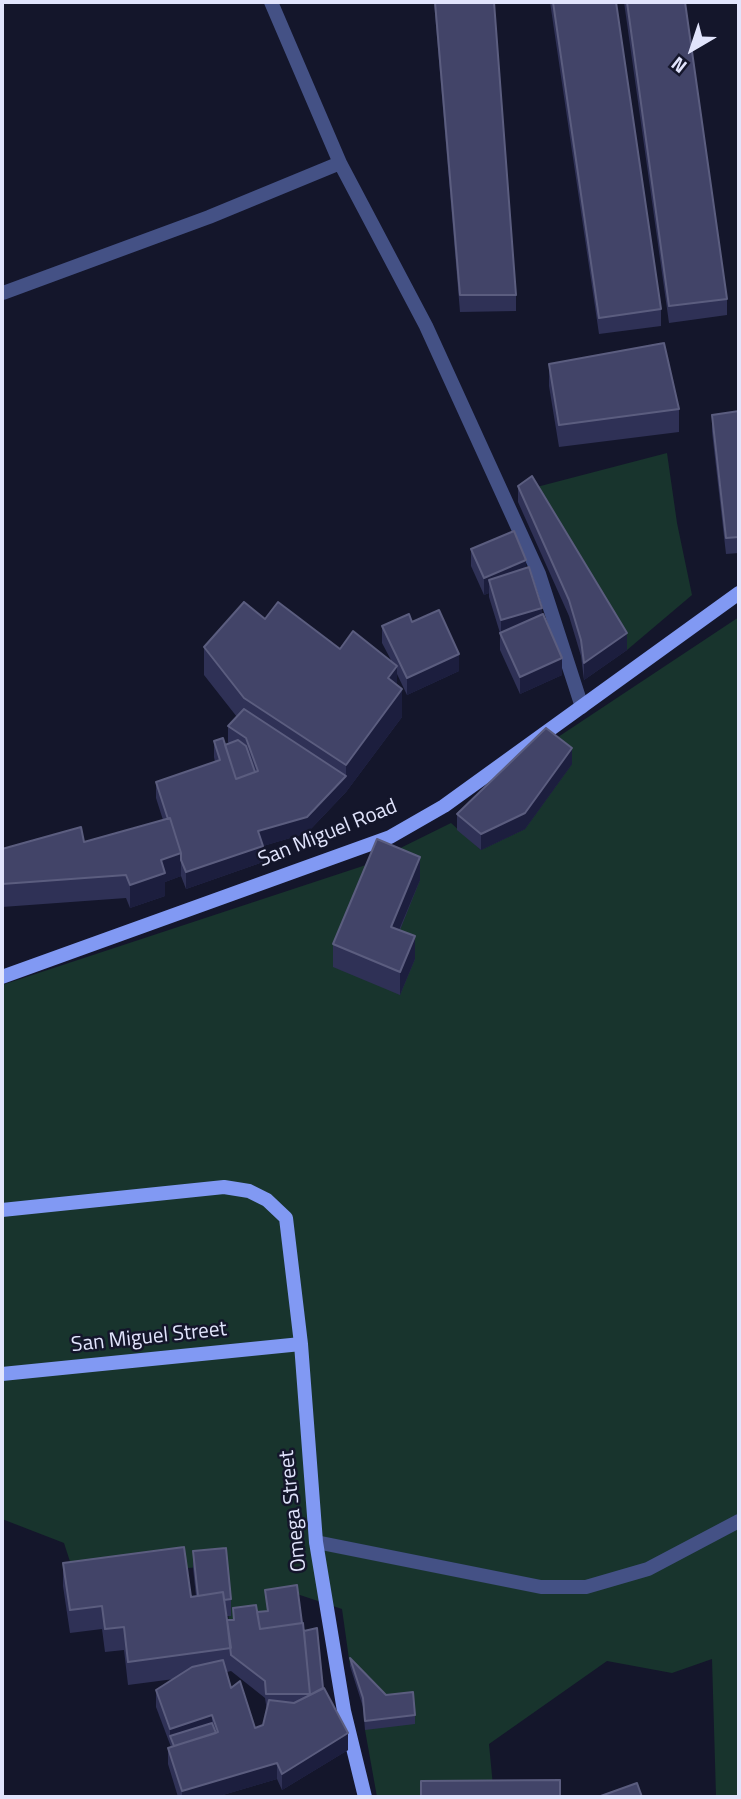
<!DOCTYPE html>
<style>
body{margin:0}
#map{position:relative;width:741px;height:1799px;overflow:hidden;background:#14162b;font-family:"Titillium Web",sans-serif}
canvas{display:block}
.frame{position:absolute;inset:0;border:4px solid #e1e4fc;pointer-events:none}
.north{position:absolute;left:657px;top:14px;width:70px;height:70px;-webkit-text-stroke:5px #14162b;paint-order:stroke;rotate:219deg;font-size:19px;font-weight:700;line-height:28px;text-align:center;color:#e1e4fc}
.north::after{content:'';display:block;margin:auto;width:24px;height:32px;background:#e1e4fc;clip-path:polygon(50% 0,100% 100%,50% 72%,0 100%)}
</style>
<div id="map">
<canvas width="741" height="1799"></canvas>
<div class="frame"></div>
<div class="north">N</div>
</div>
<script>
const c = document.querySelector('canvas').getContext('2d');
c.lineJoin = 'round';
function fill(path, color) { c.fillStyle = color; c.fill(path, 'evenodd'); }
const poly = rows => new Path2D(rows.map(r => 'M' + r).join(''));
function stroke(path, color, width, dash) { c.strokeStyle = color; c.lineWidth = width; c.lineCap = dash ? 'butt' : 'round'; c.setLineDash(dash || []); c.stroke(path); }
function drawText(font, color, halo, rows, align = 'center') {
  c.font = font + ' "Titillium Web",sans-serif'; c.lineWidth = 5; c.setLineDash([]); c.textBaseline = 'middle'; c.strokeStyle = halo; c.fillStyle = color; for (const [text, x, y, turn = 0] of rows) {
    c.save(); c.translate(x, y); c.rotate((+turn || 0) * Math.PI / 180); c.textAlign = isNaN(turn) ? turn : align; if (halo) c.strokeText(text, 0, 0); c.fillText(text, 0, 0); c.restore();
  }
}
const green = poly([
 [667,453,677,523,692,595,627,650,529,489],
 [739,617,739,1797,716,1796,712,1659,672,1673,607,1661,489,1744,494,1797,377,1797,365,1730,386,1704,350,1666,342,1609,297,1594,268,1619,229,1625,226,1565,75,1577,64,1543,2,1519,2,985,366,865,451,823,481,850,525,829,572,764,546,745]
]);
const street = poly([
 [271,2,340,163,426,326,539,574,582,707],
 [3,293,209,217,340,163],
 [316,1542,541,1587,586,1587,648,1569,739,1521]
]);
const secondary = poly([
 [2,977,390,837,444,806,739,593],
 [2,1210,224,1187,249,1191,267,1200,286,1218,301,1344,316,1542,344,1711,365,1797],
 [2,1374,301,1344]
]);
const wall = poly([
 [434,2,494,2,516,295,516,311,460,312],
 [550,2,616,2,661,309,661,326,599,334],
 [624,2,685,2,727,299,727,315,669,323],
 [549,364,679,409,679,432,559,447,549,386],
 [739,411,739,553,726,554,712,432,712,415],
 [518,486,627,650,584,680,581,656,569,616,518,502],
 [471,549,526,568,562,675,520,694,500,650,500,633,489,597,489,593,484,595,471,566],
 [265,619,340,649,391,660,382,643,382,626,412,622,459,671,407,695,397,674,397,686,402,717,346,792,307,833,263,846,263,862,186,889,181,876,165,882,165,896,130,908,126,898,2,907,2,849,84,842,163,820,156,798,156,782,215,762,214,757,214,741,225,745,229,743,228,742,228,726,237,717,204,675,204,647],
 [572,764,525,829,481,850,457,830,457,814],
 [420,880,400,930,415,959,400,995,333,967,333,944],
 [193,1551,231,1599,231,1616,226,1616,227,1620,233,1620,257,1612,267,1611,265,1590,302,1623,323,1688,348,1750,282,1790,277,1779,216,1797,178,1797,168,1764,168,1748,171,1747,156,1707,156,1690,174,1679,128,1685,124,1650,105,1652,102,1629,70,1633,63,1586,63,1563,191,1597,196,1596,193,1568],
 [231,1671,265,1698,267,1711,263,1725,255,1728,231,1688,227,1672],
 [350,1658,386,1695,415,1715,415,1724,365,1730,363,1707,350,1666]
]);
const shadedWall = poly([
 [526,560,526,577,489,580,489,593,484,595,484,578],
 [542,608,542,624,501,637,501,620],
 [627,633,627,650,584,680,584,663],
 [459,654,459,671,407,695,407,678],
 [562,658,562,675,520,694,520,677],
 [397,666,397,694,388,678],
 [402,689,402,717,346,792,307,833,263,846,263,862,186,889,186,872,346,776,346,765],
 [572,748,572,764,525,829,481,850,481,834],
 [181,853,181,876,165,882,165,896,130,908,130,885,161,860],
 [420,857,420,880,391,949,391,927],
 [415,936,415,959,400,995,400,972],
 [212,1715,212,1731,170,1736,170,1729],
 [348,1733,348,1750,282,1790,282,1774],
 [277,1763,277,1779,216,1797,182,1797,182,1791]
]);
const building = poly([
 [435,2,494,2,516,295,460,295,435,2],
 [553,2,616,2,661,309,599,318,553,2],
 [627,2,685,2,727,299,669,306,627,2],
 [664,343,679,409,559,425,549,364,664,343],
 [739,411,739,537,726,538,712,415,739,411],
 [532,476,627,633,584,663,581,640,569,600,518,486,532,476],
 [514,531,526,560,484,578,471,549,514,531],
 [529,567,542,608,501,620,489,580,529,567],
 [244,602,265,619,278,602,340,649,353,631,397,666,388,678,402,689,346,765,244,698,204,647,244,602],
 [439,610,459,654,407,678,382,626,409,614,412,622,439,610],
 [543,614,562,658,520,677,500,633,543,614],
 [244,709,346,776,307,817,258,831,263,846,186,872,181,860,181,853,170,818,168,819,156,782,220,760,214,741,223,738,236,779,258,771,246,738,228,726,244,709],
 [546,728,572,748,525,813,481,834,457,814,546,728],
 [238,740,246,746,255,772,236,779,225,745,238,740],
 [170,818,181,853,161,860,165,873,130,885,126,875,2,884,2,849,81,827,84,842,170,818],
 [377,839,420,857,391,927,415,936,400,972,333,944,377,839],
 [184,1547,191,1597,223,1592,231,1648,128,1662,124,1627,105,1629,102,1606,70,1610,63,1563,184,1547],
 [226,1548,231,1599,224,1600,223,1592,198,1596,193,1551,226,1548],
 [297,1585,302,1623,260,1629,257,1612,268,1611,265,1590,297,1585],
 [256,1605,260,1629,303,1623,310,1694,266,1694,265,1681,231,1655,227,1620,234,1620,233,1608,256,1605],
 [317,1628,323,1688,310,1695,304,1631,317,1628],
 [350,1658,386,1695,413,1692,415,1715,365,1721,363,1698,350,1658],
 [223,1660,231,1688,240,1681,255,1728,263,1725,269,1700,294,1703,324,1688,348,1733,282,1774,277,1763,182,1791,168,1748,218,1732,212,1715,170,1729,156,1690,192,1667,223,1660],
 [212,1723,216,1733,174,1746,170,1736,212,1723],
 [560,1780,560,1797,421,1797,421,1781,560,1780],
 [637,1783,642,1797,598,1797,637,1783]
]);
const streetNames = [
 ["San Miguel Road",328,834,-22],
 ["San Miguel Street",149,1338,-6],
 ["Omega Street",294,1511,-96]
];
fill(green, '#18342d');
stroke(street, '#445185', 14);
stroke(secondary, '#8199f3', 14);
fill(wall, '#2f3156');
fill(shadedWall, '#1c1e3e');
fill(building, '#424468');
stroke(building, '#5b5d7f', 2);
drawText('21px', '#e1e4fc', '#14162b', streetNames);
</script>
